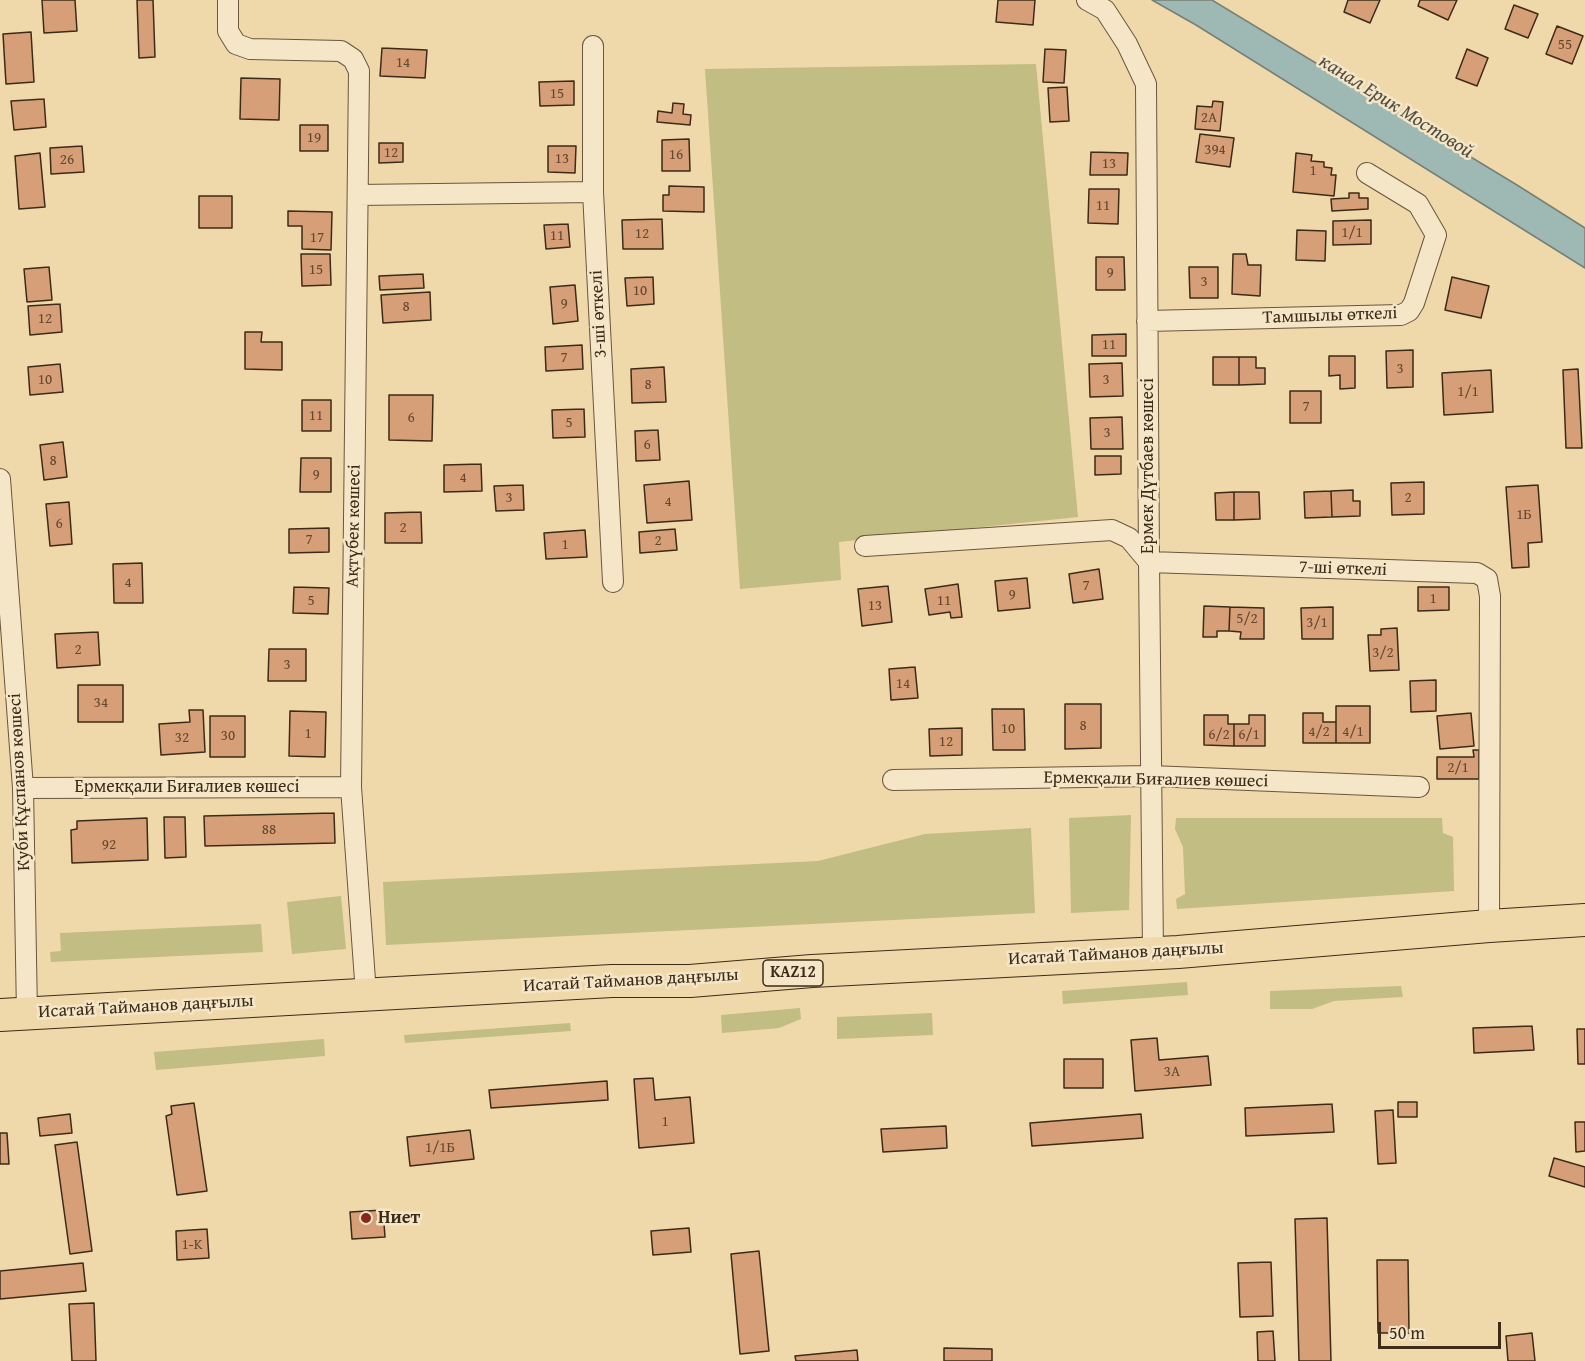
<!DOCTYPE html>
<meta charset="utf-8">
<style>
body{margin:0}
#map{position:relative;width:1585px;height:1361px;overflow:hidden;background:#efd9ab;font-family:"Gentium Book Plus",serif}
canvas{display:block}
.scale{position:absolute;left:1378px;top:1322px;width:123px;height:27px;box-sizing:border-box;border:3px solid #3c2b19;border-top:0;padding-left:8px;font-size:18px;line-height:21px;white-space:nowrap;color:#3c2b19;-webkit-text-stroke:4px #f5e6c8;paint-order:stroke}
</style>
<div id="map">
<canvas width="1585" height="1361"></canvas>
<div class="scale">50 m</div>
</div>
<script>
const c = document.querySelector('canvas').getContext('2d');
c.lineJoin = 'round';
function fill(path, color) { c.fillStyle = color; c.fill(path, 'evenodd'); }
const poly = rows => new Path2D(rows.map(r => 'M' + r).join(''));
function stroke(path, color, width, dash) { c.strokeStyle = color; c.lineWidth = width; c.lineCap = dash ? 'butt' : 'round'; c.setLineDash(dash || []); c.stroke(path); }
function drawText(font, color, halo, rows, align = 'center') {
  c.font = font + ' "Gentium Book Plus",serif'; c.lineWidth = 5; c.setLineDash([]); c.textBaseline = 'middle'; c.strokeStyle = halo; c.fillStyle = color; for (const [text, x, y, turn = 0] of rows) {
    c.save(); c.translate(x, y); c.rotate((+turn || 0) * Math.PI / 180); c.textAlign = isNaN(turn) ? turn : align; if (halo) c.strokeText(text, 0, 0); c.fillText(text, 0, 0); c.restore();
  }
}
const green = poly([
 [1036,64,1078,517,839,542,841,580,740,589,705,69],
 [1131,815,1129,910,1071,913,1069,818],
 [1176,818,1442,818,1443,833,1453,837,1454,891,1177,909,1176,899,1185,894,1183,847,1175,829],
 [1031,828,1035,913,386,945,383,882,818,861,925,834],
 [341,896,346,949,292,954,287,902],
 [261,924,263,952,51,962,50,952,61,951,60,933],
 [1187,982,1188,995,1063,1004,1062,991],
 [1401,986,1403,997,1334,1001,1312,1009,1270,1009,1270,991],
 [800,1008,801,1019,779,1028,722,1033,721,1015],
 [932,1013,933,1035,837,1039,837,1017],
 [570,1023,571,1031,405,1043,404,1035],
 [324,1039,325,1056,156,1070,154,1052]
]);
const water = poly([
 [1152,0,1212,0,1517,185,1585,228,1585,268,1196,25,1152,0]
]);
const building = poly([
 [42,0,75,0,77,31,44,33,42,0],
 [137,0,153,0,155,57,139,58,137,0],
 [998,0,1035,0,1033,25,996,22,998,0],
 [1348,0,1380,0,1370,23,1344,12,1348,0],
 [1420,0,1457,0,1448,20,1418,6,1420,0],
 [1514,5,1538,14,1528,38,1505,29,1514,5],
 [1557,26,1583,36,1572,64,1546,54,1557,26],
 [31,32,34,82,6,84,3,34,31,32],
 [382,48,427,50,425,78,380,76,382,48],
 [1045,49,1066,50,1064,83,1043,82,1045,49],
 [1467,49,1488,58,1477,86,1456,78,1467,49],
 [241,78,280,79,279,120,240,119,241,78],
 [574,81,574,105,540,106,539,82,574,81],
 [1067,87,1069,121,1050,122,1048,88,1067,87],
 [44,99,46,127,14,130,11,101,44,99],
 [1213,101,1223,102,1220,131,1195,129,1197,106,1212,107,1213,101],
 [673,103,684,104,683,114,691,115,690,125,657,122,658,111,672,113,673,103],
 [300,125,328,125,328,151,300,151,300,125],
 [1200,134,1234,138,1230,167,1196,162,1200,134],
 [689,139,690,171,662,171,662,140,689,139],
 [379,143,403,143,403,162,379,163,379,143],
 [82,146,84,172,51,174,50,148,82,146],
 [548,146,576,146,575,173,548,172,548,146],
 [1091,152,1128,153,1127,175,1090,175,1091,152],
 [40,153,45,207,19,209,15,156,40,153],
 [1296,153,1312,155,1311,161,1324,162,1324,167,1332,168,1331,175,1336,175,1334,196,1293,192,1296,153],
 [669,186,704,187,704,212,663,211,663,195,669,195,669,186],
 [1089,189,1119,189,1118,224,1088,223,1089,189],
 [1349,193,1359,193,1359,198,1368,198,1368,209,1332,211,1331,199,1349,198,1349,193],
 [199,196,232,196,232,228,199,228,199,196],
 [288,211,332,212,331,250,302,249,302,226,288,226,288,211],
 [662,219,663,249,623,249,622,220,662,219],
 [1371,220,1371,244,1333,245,1333,221,1371,220],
 [568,224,570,247,546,249,544,225,568,224],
 [1297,230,1326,231,1325,261,1296,260,1297,230],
 [301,254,330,254,331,285,302,286,301,254],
 [1233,254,1246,254,1248,265,1261,265,1260,296,1232,294,1233,254],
 [1096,257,1124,257,1125,290,1096,290,1096,257],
 [49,267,52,300,27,302,24,269,49,267],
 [1189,267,1218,267,1218,298,1190,298,1189,267],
 [423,274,424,288,380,290,379,276,423,274],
 [653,277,654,304,627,306,625,278,653,277],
 [1452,277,1489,286,1481,318,1445,310,1452,277],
 [575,285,578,321,553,324,550,287,575,285],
 [430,292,431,320,383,323,381,295,430,292],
 [60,304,62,332,30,335,28,306,60,304],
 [245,332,262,332,261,342,282,342,282,370,245,369,245,332],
 [1126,334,1126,356,1092,356,1092,335,1126,334],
 [582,345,583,369,546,371,545,347,582,345],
 [1413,350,1413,387,1387,388,1386,351,1413,350],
 [1329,356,1355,356,1355,388,1340,389,1340,375,1329,376,1329,356],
 [1213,357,1239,357,1239,385,1213,385,1213,357],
 [1239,357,1256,357,1256,368,1265,368,1265,384,1239,385,1239,357],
 [1122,363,1123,396,1090,397,1089,364,1122,363],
 [60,364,63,392,30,395,28,367,60,364],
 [664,367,666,402,632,403,631,369,664,367],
 [1578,369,1582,448,1566,448,1563,370,1578,369],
 [1491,370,1493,412,1444,415,1442,373,1491,370],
 [1290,391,1321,391,1321,423,1290,423,1290,391],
 [389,395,433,395,432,441,389,440,389,395],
 [302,400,331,400,331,431,302,431,302,400],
 [584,409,585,437,553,438,552,410,584,409],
 [1122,417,1123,449,1091,449,1090,418,1122,417],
 [658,430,660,460,636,461,635,431,658,430],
 [63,442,67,477,44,480,40,445,63,442],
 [1095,456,1121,456,1121,474,1095,475,1095,456],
 [301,458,331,458,331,492,300,492,301,458],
 [481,464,482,491,444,492,444,465,481,464],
 [689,481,692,520,647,523,644,485,689,481],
 [1424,482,1424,514,1392,515,1391,483,1424,482],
 [523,485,524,510,496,511,494,486,523,485],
 [1538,485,1542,542,1528,543,1529,567,1512,568,1506,487,1538,485],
 [1353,490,1353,501,1360,501,1360,516,1332,517,1331,491,1353,490],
 [1331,491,1332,517,1305,518,1304,492,1331,491],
 [1234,492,1259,492,1260,519,1234,520,1234,492],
 [1234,492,1234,520,1216,520,1215,493,1234,492],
 [69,502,72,544,50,546,46,504,69,502],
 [421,512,422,543,385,543,385,513,421,512],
 [329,528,329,552,289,553,289,529,329,528],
 [675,529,677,550,640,553,639,532,675,529],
 [585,530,587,557,546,559,544,533,585,530],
 [142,563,143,603,114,603,113,564,142,563],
 [1099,569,1103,599,1073,603,1069,574,1099,569],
 [1027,578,1030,608,998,611,995,581,1027,578],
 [958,584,962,617,951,618,950,612,929,615,925,589,958,584],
 [888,586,892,622,862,626,858,589,888,586],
 [294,587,329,588,328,614,293,613,294,587],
 [1418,587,1449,587,1449,610,1418,611,1418,587],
 [1204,606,1230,607,1229,631,1217,631,1217,637,1203,637,1204,606],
 [1230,607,1264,608,1264,639,1240,639,1241,632,1229,631,1230,607],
 [1333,607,1333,639,1302,639,1301,608,1333,607],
 [1397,628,1399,670,1370,671,1368,635,1381,635,1381,629,1397,628],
 [98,632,100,665,57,668,55,634,98,632],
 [269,649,306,649,306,681,268,681,269,649],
 [915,667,918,698,891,700,889,669,915,667],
 [1436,680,1436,711,1411,712,1410,681,1436,680],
 [78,685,123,685,123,722,78,722,78,685],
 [1065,704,1101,704,1101,748,1065,749,1065,704],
 [1336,706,1370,706,1370,743,1336,743,1336,706],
 [992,709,1024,709,1025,750,993,750,992,709],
 [189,710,203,710,205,752,161,755,159,724,190,722,189,710],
 [290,711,326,712,325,757,289,756,290,711],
 [1303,713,1323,713,1323,722,1336,722,1336,743,1303,743,1303,713],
 [1471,713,1474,746,1440,749,1437,716,1471,713],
 [1204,715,1228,715,1228,724,1234,724,1234,746,1204,745,1204,715],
 [1249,715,1265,715,1265,746,1234,746,1234,724,1249,724,1249,715],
 [210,716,245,716,245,757,210,757,210,716],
 [962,728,962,755,930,756,929,729,962,728],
 [1473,750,1479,750,1479,779,1437,779,1437,757,1474,757,1473,750],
 [334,813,335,843,205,846,204,816,334,813],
 [164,817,185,817,186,857,165,858,164,817],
 [147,818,148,860,72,863,71,830,77,829,77,821,147,818],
 [1532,1026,1534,1050,1474,1053,1473,1028,1532,1026],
 [1577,1029,1585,1029,1585,1064,1578,1064,1577,1029],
 [1157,1038,1159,1060,1208,1056,1211,1085,1135,1091,1131,1040,1157,1038],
 [1064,1059,1103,1059,1103,1088,1064,1088,1064,1059],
 [653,1078,655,1100,690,1097,694,1143,639,1148,634,1079,653,1078],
 [607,1081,608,1100,491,1108,489,1090,607,1081],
 [1398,1102,1417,1102,1417,1117,1398,1117,1398,1102],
 [194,1103,207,1191,177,1195,166,1116,172,1114,171,1106,194,1103],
 [1332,1104,1334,1132,1246,1136,1245,1108,1332,1104],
 [1393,1110,1396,1163,1378,1164,1375,1111,1393,1110],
 [70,1114,72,1133,40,1136,38,1118,70,1114],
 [1141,1114,1143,1138,1032,1146,1030,1123,1141,1114],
 [1575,1122,1585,1122,1585,1151,1576,1152,1575,1122],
 [946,1126,947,1148,883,1152,881,1129,946,1126],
 [470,1130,474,1159,410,1166,407,1137,470,1130],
 [0,1133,7,1133,9,1164,0,1164,0,1133],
 [77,1142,92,1251,70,1254,55,1145,77,1142],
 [1554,1158,1585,1167,1585,1187,1549,1176,1554,1158],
 [383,1210,385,1237,352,1239,350,1212,383,1210],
 [1327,1218,1331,1361,1299,1361,1295,1219,1327,1218],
 [689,1228,691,1252,653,1255,651,1231,689,1228],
 [207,1229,209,1258,177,1260,176,1231,207,1229],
 [759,1251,769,1351,740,1354,731,1254,759,1251],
 [1377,1260,1408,1260,1409,1333,1378,1333,1377,1260],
 [1271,1262,1273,1316,1240,1317,1238,1263,1271,1262],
 [83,1263,86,1291,0,1299,0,1271,83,1263],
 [94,1303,96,1361,72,1361,69,1304,94,1303],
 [1273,1331,1275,1361,1258,1361,1257,1332,1273,1331],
 [1532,1333,1535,1361,1508,1361,1506,1336,1532,1333],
 [944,1348,992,1349,992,1361,944,1361,944,1348],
 [857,1350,858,1361,796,1361,795,1356,857,1350]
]);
const street = poly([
 [228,0,228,31,236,44,250,49,341,51,353,59,359,71,351,787,366,994],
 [1087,0,1105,10,1127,44,1146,84,1149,562,1153,953],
 [593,46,593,192,613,582],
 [358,195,593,192],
 [1147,321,1401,315,1409,311,1414,303,1436,235,1418,204,1367,173],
 [0,479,23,788,27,1014],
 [865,546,1112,530,1129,538,1149,562,1477,573,1487,579,1490,596,1489,926],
 [893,780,1151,776,1419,787],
 [23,788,351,787]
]);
const primary = poly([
 [0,1015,612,981,690,981,812,971,1178,952,1489,926,1585,920]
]);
const markers = [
 [366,1218,6,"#8f2418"]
];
const numberNames = [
 ["55",1565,45],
 ["14",403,63],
 ["15",557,94],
 ["2А",1209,118],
 ["19",314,138],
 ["394",1215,150],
 ["12",391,153],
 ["16",676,155],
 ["13",562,159],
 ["26",67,160],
 ["13",1109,164],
 ["1",1313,171],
 ["11",1103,206],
 ["1/1",1352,233],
 ["12",642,234],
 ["11",557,236],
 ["17",317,238],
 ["15",316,270],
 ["9",1110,273],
 ["3",1204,282],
 ["10",640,291],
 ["9",564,304],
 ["8",406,307],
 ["12",45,319],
 ["11",1109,345],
 ["7",564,358],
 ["3",1400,369],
 ["10",45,380],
 ["3",1106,380],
 ["8",648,385],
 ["1/1",1468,392],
 ["7",1306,407],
 ["11",316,416],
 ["6",411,418],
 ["5",569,423],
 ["3",1107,433],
 ["6",647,445],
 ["8",53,461],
 ["9",316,475],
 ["4",463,478],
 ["3",509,498],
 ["2",1408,498],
 ["4",668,502],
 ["1Б",1524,515],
 ["6",59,524],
 ["2",403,528],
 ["7",309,540],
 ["2",658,541],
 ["1",565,545],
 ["4",128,583],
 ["7",1086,586],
 ["9",1012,595],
 ["1",1433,599],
 ["5",311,601],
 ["11",944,601],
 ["13",875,606],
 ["5/2",1247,619],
 ["3/1",1317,623],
 ["2",78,650],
 ["3/2",1383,653],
 ["3",287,665],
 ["14",903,684],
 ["34",101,703],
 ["8",1083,726],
 ["10",1008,729],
 ["4/2",1319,732],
 ["4/1",1353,732],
 ["1",308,734],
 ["6/2",1219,735],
 ["6/1",1249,735],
 ["30",228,736],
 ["32",182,738],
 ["12",946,742],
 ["2/1",1458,768],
 ["88",269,830],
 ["92",109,845],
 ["3А",1172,1072],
 ["1",665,1122],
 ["1/1Б",440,1148],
 ["1-K",192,1245]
];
const shields = [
 [793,973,60]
];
const shieldNames = [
 ["KAZ12",793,973]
];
const streetNames = [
 ["3-шi өткелi",599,314,-93],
 ["Тамшылы өткелі",1330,316,-2],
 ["Ермек Дүтбаев көшесi",1148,466,-90],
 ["Ақтүбек көшесi",354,526,-89],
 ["7-шi өткелi",1343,569,2],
 ["Ермекқали Биғалиев көшесі",1156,780,1],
 ["Куби Құспанов көшесi",20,782,-93],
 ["Ермекқали Биғалиев көшесі",187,787],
 ["Исатай Тайманов даңғылы",1116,954,-3],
 ["Исатай Тайманов даңғылы",631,981,-3],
 ["Исатай Тайманов даңғылы",146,1007,-3]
];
const poiNames = [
 ["Ниет",378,1218]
];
const waterNames = [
 ["канал Ерик Мостовой",1396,107,32]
];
fill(green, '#c1bd83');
fill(water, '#9eb8b4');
stroke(water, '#778076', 1.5);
fill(building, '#d79f77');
stroke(building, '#3c2b19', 1.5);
stroke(street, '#69563e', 22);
stroke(primary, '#3c2b19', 34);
stroke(street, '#f5e6c8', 20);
stroke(primary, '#efd9ab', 32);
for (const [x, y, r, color] of markers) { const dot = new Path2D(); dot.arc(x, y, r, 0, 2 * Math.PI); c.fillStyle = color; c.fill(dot); stroke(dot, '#f5e6c8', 2); }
drawText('15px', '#634830', null, numberNames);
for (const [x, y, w] of shields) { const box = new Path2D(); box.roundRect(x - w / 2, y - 13, w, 26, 4.5); c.fillStyle = '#f5e6c8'; c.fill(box); stroke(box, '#3c2b19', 1.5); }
drawText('bold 16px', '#3c2b19', null, shieldNames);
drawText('18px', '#3c2b19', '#f5e6c8', streetNames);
drawText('bold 18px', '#3c2b19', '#f5e6c8', poiNames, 'left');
drawText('italic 20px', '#544e40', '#f5e6c8', waterNames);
</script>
